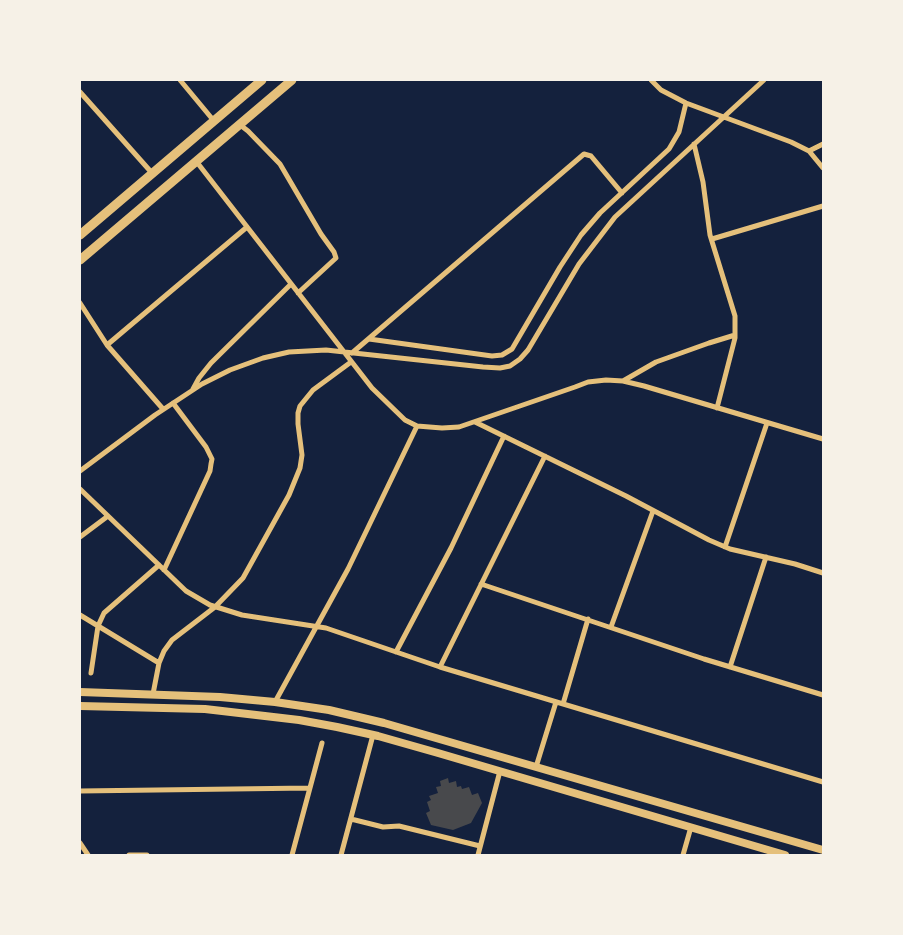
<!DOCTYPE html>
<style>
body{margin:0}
#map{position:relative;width:903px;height:935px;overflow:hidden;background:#14213d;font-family:Inter,sans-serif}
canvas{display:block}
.frame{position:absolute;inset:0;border:81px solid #f6f1e7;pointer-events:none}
</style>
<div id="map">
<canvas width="903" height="935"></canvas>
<div class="frame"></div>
</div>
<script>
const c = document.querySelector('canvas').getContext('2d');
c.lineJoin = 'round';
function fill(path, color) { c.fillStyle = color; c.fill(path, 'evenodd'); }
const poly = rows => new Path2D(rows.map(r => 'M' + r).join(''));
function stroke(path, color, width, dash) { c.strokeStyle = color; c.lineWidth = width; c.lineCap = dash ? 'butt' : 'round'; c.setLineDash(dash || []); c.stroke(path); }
const building = poly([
 [448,778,449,783,456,781,457,787,461,786,462,789,469,787,472,795,478,793,482,803,471,823,453,830,431,825,426,813,430,811,427,802,431,800,429,796,438,793,436,787,441,786,440,781]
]);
const minor = poly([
 [180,80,214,121],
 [651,80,661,90,686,103,791,142,809,151,823,168],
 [80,92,152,173],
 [239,124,248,131,280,164,321,234,334,252,336,258,298,293],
 [694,144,703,182,710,235,735,316,735,338,717,408],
 [809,151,823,144],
 [196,161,372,388,405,420,417,426,442,428,459,427,575,387,588,382,606,380,623,381,644,386,823,439],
 [712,239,823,206],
 [80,303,107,345,163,409],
 [369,339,492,356,502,355,512,349,560,267,581,235,600,213,669,149,679,132,686,103],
 [107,345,247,227],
 [352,353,584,154,591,156,622,193],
 [623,381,656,362,709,343,735,335],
 [193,389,199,378,211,363,291,284],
 [475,422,626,496,709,540,730,549,795,564,823,573],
 [80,471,155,415,202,384,230,370,263,358,289,352,326,350,483,367,500,368,510,366,520,359,528,350,579,264,615,217,764,80],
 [80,489,186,591,210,605,242,615,326,628,440,667,823,782],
 [80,537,108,516],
 [725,547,767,423],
 [164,570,210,471,211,464,212,459,206,447,173,403],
 [481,584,704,659,823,695],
 [80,615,159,663],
 [611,627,653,511],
 [396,652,451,548,504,436],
 [440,667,545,456],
 [730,667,766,557],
 [91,673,98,626,104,613,159,565],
 [153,694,159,663,164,651,172,640,215,607,243,578,289,495,300,468,302,455,298,424,298,413,300,406,313,390,351,362],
 [275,702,348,569,417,426],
 [563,704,588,619],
 [536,767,556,702],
 [80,791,309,788],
 [351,819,383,827,399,826,480,846],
 [80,843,88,855],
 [129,855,147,855],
 [292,855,322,743],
 [341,855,373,735],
 [478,855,500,771],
 [683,855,691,827]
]);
const secondary = poly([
 [80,692,220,697,275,702,329,710,384,723,823,850],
 [80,706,205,709,299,720,337,727,378,736,438,753,785,855]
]);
const primary = poly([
 [80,235,262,80],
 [80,260,292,80]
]);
fill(building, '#48494c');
stroke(minor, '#e5c07b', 5);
stroke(secondary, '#e5c07b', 8);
stroke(primary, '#e5c07b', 9);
</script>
